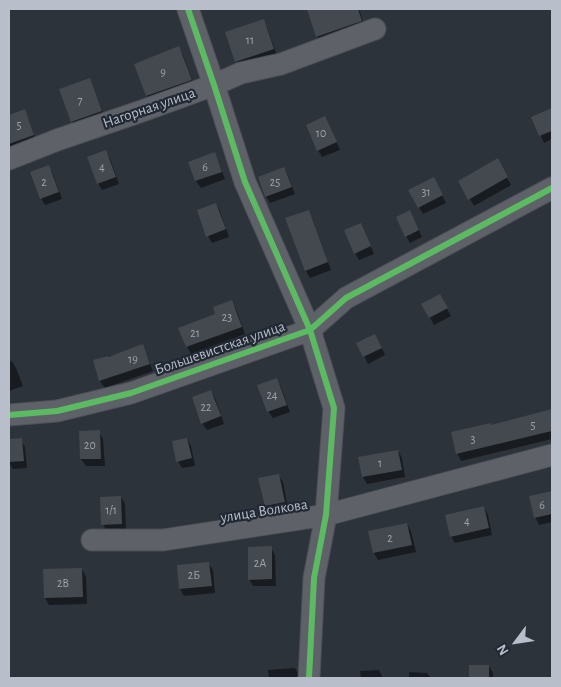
<!DOCTYPE html>
<meta charset="utf-8">
<style>
body{margin:0}
#map{position:relative;width:561px;height:687px;overflow:hidden;background:#2d333a;font-family:"Alegreya Sans",sans-serif}
canvas{display:block}
.frame{position:absolute;inset:0;border:10px solid #b9bfca;pointer-events:none}
.north{position:absolute;left:491px;top:617px;width:50px;height:50px;-webkit-text-stroke:4px #212935;paint-order:stroke;rotate:239deg;font-size:14px;font-weight:700;line-height:20px;text-align:center;color:#b9bfca}
.north::after{content:'';display:block;margin:auto;width:18px;height:22px;background:#b9bfca;clip-path:polygon(50% 0,100% 100%,50% 72%,0 100%)}
</style>
<div id="map">
<canvas width="561" height="687"></canvas>
<div class="frame"></div>
<div class="north">N</div>
</div>
<script>
const c = document.querySelector('canvas').getContext('2d');
c.lineJoin = 'round';
function fill(path, color) { c.fillStyle = color; c.fill(path, 'evenodd'); }
const poly = rows => new Path2D(rows.map(r => 'M' + r).join(''));
function stroke(path, color, width, dash) { c.strokeStyle = color; c.lineWidth = width; c.lineCap = dash ? 'butt' : 'round'; c.setLineDash(dash || []); c.stroke(path); }
function drawText(font, color, halo, rows, align = 'center') {
  c.font = font + ' "Alegreya Sans",sans-serif'; c.lineWidth = 4.5; c.setLineDash([]); c.textBaseline = 'middle'; c.strokeStyle = halo; c.fillStyle = color; for (const [text, x, y, turn = 0] of rows) {
    c.save(); c.translate(x, y); c.rotate((+turn || 0) * Math.PI / 180); c.textAlign = isNaN(turn) ? turn : align; if (halo) c.strokeText(text, 0, 0); c.fillText(text, 0, 0); c.restore();
  }
}
const shadow = poly([
 [308,9,359,9,365,28,321,43,317,36],
 [263,20,267,27,277,56,240,68,236,61],
 [179,48,183,55,195,87,151,103,147,96,135,64],
 [93,87,105,118,77,128,72,121],
 [552,110,552,139,544,143,533,118],
 [24,111,28,118,37,143,9,153,9,116],
 [329,125,340,150,322,157,318,150],
 [106,152,110,159,119,184,102,190,98,183],
 [214,154,218,161,225,179,201,188,196,181,190,162],
 [497,160,511,185,474,206,460,181],
 [49,167,53,174,62,199,45,205,41,198],
 [284,169,288,176,295,194,270,203,266,196],
 [437,185,446,203,423,214,419,207],
 [216,204,220,211,229,237,212,243,208,236],
 [308,211,312,218,331,270,310,278,306,271],
 [414,219,422,237,410,243,406,236],
 [364,231,374,254,359,260,355,253],
 [440,296,451,316,434,325,423,305],
 [232,302,236,309,245,334,191,354,187,347,217,315],
 [379,342,385,355,368,364,358,344],
 [142,346,146,353,153,371,105,388,100,381,94,361],
 [12,361,16,368,23,386,9,391,9,362],
 [277,380,281,387,290,412,273,418,268,411],
 [211,391,215,398,224,424,207,430,202,423],
 [552,410,552,439,461,461,457,453,491,426],
 [81,432,99,432,103,439,105,466,86,466,81,459],
 [187,439,191,446,195,466,182,468,178,461],
 [21,440,25,447,27,468,13,469,9,463,9,441],
 [398,451,402,458,405,477,367,484,363,477],
 [278,475,283,482,288,509,270,513,266,506],
 [552,492,552,522,539,525,535,517,530,497],
 [121,497,125,504,126,531,107,532,103,524],
 [484,507,488,515,492,535,455,543,451,536],
 [407,524,411,531,416,552,378,560,374,553],
 [271,548,275,555,276,586,253,586,249,579],
 [208,563,213,570,215,593,184,596,180,589,178,566],
 [82,569,86,577,87,604,49,605,45,598],
 [470,666,489,666,493,673,493,678,470,678],
 [295,668,299,675,299,678,269,678,268,670],
 [379,670,383,678,361,678,360,671],
 [409,672,427,673,431,678,409,678]
]);
const building = poly([
 [307,9,358,9,362,21,316,37],
 [264,19,274,49,235,62,225,32],
 [179,46,192,80,146,96,134,64],
 [90,78,102,111,71,122,59,89],
 [552,108,552,131,539,136,531,117],
 [25,109,34,135,9,144,9,115],
 [325,116,337,142,317,151,306,125],
 [106,150,116,177,97,184,87,157],
 [215,152,222,172,195,181,188,162],
 [498,158,508,177,468,200,458,181],
 [49,165,59,192,40,199,30,172],
 [284,167,292,187,265,197,258,177],
 [434,177,443,195,418,208,408,190],
 [216,203,226,229,206,237,197,210],
 [309,210,328,262,305,271,285,218],
 [410,210,419,230,405,237,396,217],
 [361,223,371,246,354,254,344,230],
 [440,294,448,308,429,318,421,304],
 [232,300,242,327,186,347,178,328,215,314,213,307],
 [375,334,382,348,363,357,356,343],
 [143,344,150,364,99,381,93,360,108,356,108,357],
 [277,378,287,405,267,412,257,385],
 [211,390,221,416,201,424,192,397],
 [552,409,552,431,456,454,451,432,491,423,491,425],
 [100,430,101,459,80,459,79,431],
 [22,438,24,461,9,462,9,439],
 [187,438,192,458,176,462,172,441],
 [398,450,402,470,362,477,358,457],
 [279,474,285,502,265,506,258,478],
 [552,491,552,514,534,518,529,496],
 [121,496,122,524,101,525,100,497],
 [484,506,489,528,450,537,445,515],
 [407,523,412,545,373,553,368,531],
 [272,546,272,579,248,580,248,547],
 [209,562,212,586,179,589,177,565],
 [82,568,83,597,44,598,43,569],
 [469,665,489,665,489,678,469,678]
]);
const minor = poly([
 [188,9,214,85,245,182,310,330,334,408,326,515,314,578,309,678],
 [9,159,57,140,142,111,214,85,241,73,281,64,375,29],
 [9,415,57,411,131,393,310,330,346,298,552,188],
 [92,540,163,540,326,515,552,455]
]);
const cycleway = poly([
 [188,9,214,85,245,182,310,330,334,408,326,515,314,578,309,678],
 [9,415,57,411,131,393,310,330,346,298,552,188]
]);
const numberNames = [
 ["11",250,40],
 ["9",163,72],
 ["7",80,100],
 ["5",19,125],
 ["10",321,133],
 ["4",102,167],
 ["6",205,167],
 ["2",44,182],
 ["25",275,182],
 ["31",426,192],
 ["23",227,317],
 ["21",195,333],
 ["19",133,359],
 ["24",272,395],
 ["22",206,407],
 ["5",533,425],
 ["3",473,439],
 ["20",90,445],
 ["1",380,463],
 ["6",542,505],
 ["1/1",111,510],
 ["4",467,521],
 ["2",390,538],
 ["2А",260,563],
 ["2Б",194,575],
 ["2В",63,583]
];
const streetNames = [
 ["Нагорная улица",149,108,-19],
 ["Большевистская улица",220,348,-19],
 ["улица Волкова",264,511,-9]
];
fill(shadow, '#0007');
fill(building, '#44494f');
stroke(minor, '#4b4f55', 23);
stroke(minor, '#5e6168', 21);
stroke(cycleway, '#5cba63', 6);
drawText('12px', '#9ca2ab', null, numberNames);
drawText('15px', '#b9bfca', '#212935', streetNames);
</script>
